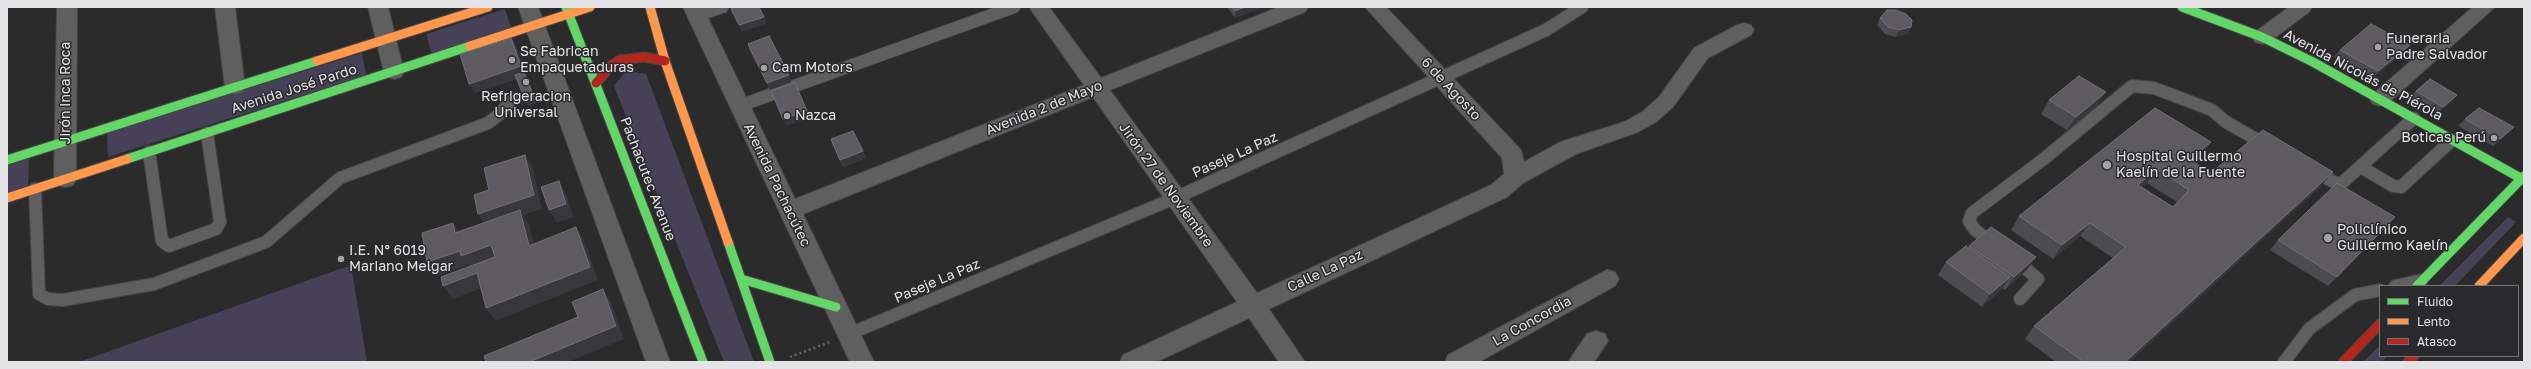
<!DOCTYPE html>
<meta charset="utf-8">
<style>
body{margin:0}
#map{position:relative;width:2531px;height:369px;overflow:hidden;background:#2b2b2c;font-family:"Golos Text",sans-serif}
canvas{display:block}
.frame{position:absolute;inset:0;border:8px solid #e4e4e6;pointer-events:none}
.legend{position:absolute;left:2379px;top:285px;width:140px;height:72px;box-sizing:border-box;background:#2a2a2d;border:1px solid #747477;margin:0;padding:5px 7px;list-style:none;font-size:12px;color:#e4e4e6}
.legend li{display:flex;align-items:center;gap:8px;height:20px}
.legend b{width:20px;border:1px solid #747477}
</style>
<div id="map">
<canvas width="2531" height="369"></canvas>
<div class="frame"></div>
<ul class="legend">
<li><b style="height:5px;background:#63d668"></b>Fluido</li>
<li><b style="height:5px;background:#ff974d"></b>Lento</li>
<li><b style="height:5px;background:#b3261e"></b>Atasco</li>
</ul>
</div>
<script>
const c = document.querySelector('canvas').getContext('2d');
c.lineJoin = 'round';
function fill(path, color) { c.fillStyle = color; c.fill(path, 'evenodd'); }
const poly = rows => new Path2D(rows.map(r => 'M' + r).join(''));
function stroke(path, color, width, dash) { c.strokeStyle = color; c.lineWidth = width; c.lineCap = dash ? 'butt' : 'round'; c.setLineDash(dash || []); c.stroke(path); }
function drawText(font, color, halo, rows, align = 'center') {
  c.font = font + ' "Golos Text",sans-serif'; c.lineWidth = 3; c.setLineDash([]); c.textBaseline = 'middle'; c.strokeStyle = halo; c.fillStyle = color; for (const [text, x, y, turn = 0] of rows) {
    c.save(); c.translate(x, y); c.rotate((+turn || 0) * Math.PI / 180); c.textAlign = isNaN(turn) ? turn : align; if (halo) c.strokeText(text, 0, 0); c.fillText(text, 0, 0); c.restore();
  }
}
const green = poly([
 [505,9,511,28,432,54,426,34],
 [362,53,366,75,108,157,107,133],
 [626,71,646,74,754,362,724,362,614,86],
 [29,159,28,186,7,193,7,165],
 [2508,217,2516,222,2455,286,2439,286],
 [351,265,367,362,79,362],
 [2380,345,2380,356,2387,356,2382,362,2363,362]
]);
const path = poly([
 [790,357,830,342]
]);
const lane = poly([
 [739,106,1014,7],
 [149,152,162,241,169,246,216,229,220,222,207,133],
 [2361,167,2393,186,2401,187,2452,140],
 [2314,172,2336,183,2342,183,2414,118],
 [35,189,39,294,48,299,63,300,154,284,266,242,340,178,488,123,501,113,512,99],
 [1995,245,1975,230,1969,221,1972,213,2045,158,2132,86,2154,88,2212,110,2226,122,2268,146],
 [2014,259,2038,279,2020,299],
 [2395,286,2422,280],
 [849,334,1175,198,1546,30,1582,7],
 [2284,362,2309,329,2355,295,2380,290]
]);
const street = poly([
 [57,7,77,7,76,179,73,185,65,187,57,185,54,179,57,7],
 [215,7,235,7,245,87,242,92,235,94,228,92,225,87,215,7],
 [368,7,388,7,404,72,401,77,394,79,387,77,384,72,368,7],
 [518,7,538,7,670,362,646,362,518,7],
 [683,7,729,7,726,12,708,18,795,199,1084,85,1029,7,1049,7,1101,78,1279,7,1308,7,1305,12,1110,90,1257,293,1491,185,1504,174,1502,158,1365,7,1386,7,1521,150,1524,162,1560,142,1624,122,1642,112,1659,97,1694,48,1737,25,1744,23,1751,25,1754,30,1751,35,1708,58,1673,107,1656,122,1638,132,1576,154,1523,183,1507,197,1269,309,1305,362,1279,362,1249,318,1156,362,1120,362,1123,355,1237,302,1093,97,803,214,874,362,850,362,683,7],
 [2289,7,2312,7,2309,12,2269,42,2262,44,2255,42,2252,37,2255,32,2289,7],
 [2473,7,2495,7,2387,104,2380,106,2373,104,2370,99,2373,94,2473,7],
 [1607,270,1615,272,1619,279,1615,286,1479,362,1445,362,1448,355,1607,270],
 [1596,331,1605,334,1608,341,1594,362,1568,362,1587,334,1596,331]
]);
const fast = poly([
 [566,7,703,362],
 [2182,7,2262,37,2313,62,2524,180],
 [127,159,470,46],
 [7,160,317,61],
 [728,242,770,362],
 [741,279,836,307],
 [2417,286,2524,176]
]);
const slow = poly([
 [650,7,665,61,728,242],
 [470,46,590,7],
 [317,61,488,7],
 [7,198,127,159],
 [2479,286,2524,238]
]);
const jam = poly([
 [596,83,612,65,620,60,644,57,665,61],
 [2343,362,2380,324],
 [2408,362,2414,356]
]);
const wall = poly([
 [1227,7,1262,7,1262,8,1235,18],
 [1880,18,1911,27,1908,34,1896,37,1885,34,1877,25],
 [748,44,789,75,791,82,770,90,750,51],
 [2410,45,2404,52,2373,78,2334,57,2340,50],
 [2416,91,2457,95,2451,102,2437,114,2409,98],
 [2049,100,2097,106,2067,130,2041,114],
 [2465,119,2514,127,2493,146,2458,126],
 [831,139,863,151,866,158,843,167,833,146],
 [2211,142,2201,155,2193,162,2211,173,2322,185,2129,362,2056,362,2025,339,2034,326,2113,258,2080,236,2053,259,2011,230,2019,216],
 [2147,183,2177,202,2173,207,2142,187],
 [2395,217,2328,286,2270,250,2278,240],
 [1969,246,2036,257,2027,270,2005,290,2003,288,2001,290,1982,307,1938,275,1946,262,1968,247]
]);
const shadedWall = poly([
 [1245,7,1262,7,1262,8,1235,18,1235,11],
 [764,17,766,24,741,32,739,25],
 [1911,27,1908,34,1896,37,1899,30],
 [511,38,517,47,526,76,537,103,528,106,526,102,526,76,475,93,469,84],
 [2410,45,2404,52,2373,78,2378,71],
 [789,75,791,82,770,90,767,83],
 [2106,92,2097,106,2067,130,2076,117],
 [2457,95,2451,102,2437,114,2443,107],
 [807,111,810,118,786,126,783,119],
 [2514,127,2507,134,2493,146,2500,139],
 [2211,142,2201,155,2180,173,2190,160],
 [863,151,866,158,843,167,840,160],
 [525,155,533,168,542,209,523,215,529,224,538,259,487,227,478,214],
 [2157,169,2147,183,2128,198,2138,185],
 [2333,172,2322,185,2129,362,2125,362],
 [559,181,566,194,574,217,557,223,549,210],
 [453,223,462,236,455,233],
 [2090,223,2080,236,2053,259,2062,245],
 [576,227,584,240,598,280,495,321,486,308],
 [491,245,500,258,471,269,468,265,437,276,427,262,460,251],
 [2036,257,2027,270,2005,290,2014,277],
 [477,273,487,286,453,299,443,286],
 [2010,277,2001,290,1982,307,1990,294],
 [603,289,611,302,624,339,568,362,529,362,616,326]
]);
const building = poly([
 [736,7,759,7,764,17,739,25,731,9,736,7],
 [1232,7,1245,7,1235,11,1232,7],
 [1887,10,1896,10,1906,14,1912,20,1911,27,1899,30,1888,27,1880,18,1887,10],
 [2371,24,2410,45,2378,71,2340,50,2371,24],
 [769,36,789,75,767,83,748,44,769,36],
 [511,38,521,66,469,84,460,54,511,38],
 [524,72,535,99,526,102,515,75,524,72],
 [2079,76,2106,92,2076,117,2049,100,2079,76],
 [2430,79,2457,95,2443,107,2416,91,2430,79],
 [795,83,807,111,783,119,771,91,795,83],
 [2155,108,2211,142,2190,160,2211,173,2263,130,2333,172,2125,362,2084,362,2034,326,2126,247,2090,223,2062,245,2019,216,2155,108],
 [2157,169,2189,190,2173,207,2138,185,2157,169],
 [2479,108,2514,127,2500,139,2465,119,2479,108],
 [853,131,863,151,840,160,831,139,853,131],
 [525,155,534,195,478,214,474,195,489,190,484,168,525,155],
 [559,181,566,204,549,210,541,187,559,181],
 [2337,183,2395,217,2337,277,2278,240,2337,183],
 [520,210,529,246,576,227,590,267,486,308,477,273,443,286,441,277,495,257,491,245,461,256,460,251,427,262,422,233,453,223,455,233,520,210],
 [1991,227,2036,257,2014,277,1969,246,1991,227],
 [1966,246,2010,277,1990,294,1946,262,1966,246],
 [603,289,616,326,529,362,486,362,484,356,578,317,572,302,603,289]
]);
const markers = [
 [2378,47,4,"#a3a3a5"],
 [512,60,4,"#a3a3a5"],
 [764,68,4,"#a3a3a5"],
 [526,82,4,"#a3a3a5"],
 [787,116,4,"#a3a3a5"],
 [2494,138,4,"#a3a3a5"],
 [2107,165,5,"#a3a3a5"],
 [2328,238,5,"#a3a3a5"],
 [341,259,4,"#a3a3a5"]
];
const poiNames = [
 ["Funeraria",2386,39],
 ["Padre Salvador",2386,55],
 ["Se Fabrican",520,52],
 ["Empaquetaduras",520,68],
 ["Cam Motors",772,68],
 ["Refrigeracion",526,97,"center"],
 ["Universal",526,113,"center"],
 ["Nazca",795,116],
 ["Boticas Perú",2486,138,"right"],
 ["Hospital Guillermo",2116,157],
 ["Kaelín de la Fuente",2116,173],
 ["Policlínico",2337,230],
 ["Guillermo Kaelín",2337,246],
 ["I.E. N° 6019",349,251],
 ["Mariano Melgar",349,267]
];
const streetNames = [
 ["Avenida Nicolás de Piérola",2363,75,28],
 ["Avenida José Pardo",294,89,-18],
 ["6 de Agosto",1451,89,47],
 ["Jirón Inca Roca",66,93,-90],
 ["Avenida 2 de Mayo",1044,108,-22],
 ["Paseje La Paz",1235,155,-24],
 ["Pachacutec Avenue",648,179,69],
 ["Avenida Pachacútec",777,185,64],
 ["Jirón 27 de Noviembre",1166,185,54],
 ["Calle La Paz",1325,271,-25],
 ["Paseje La Paz",937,281,-23],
 ["La Concordia",1532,321,-29]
];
fill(green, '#474158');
stroke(lane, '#464647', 14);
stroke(street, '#464647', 2);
stroke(fast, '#464647', 11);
stroke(slow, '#464647', 11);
stroke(jam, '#464647', 11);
stroke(path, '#636364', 2.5, [2, 3]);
stroke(lane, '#5f5f60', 12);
fill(street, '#5f5f60');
stroke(fast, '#63d668', 9);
stroke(slow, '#ff974d', 9);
stroke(jam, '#b3261e', 9);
fill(wall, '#4c4b50');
fill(shadedWall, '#38373b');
fill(building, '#5d5b60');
stroke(building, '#727075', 1);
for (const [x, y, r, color] of markers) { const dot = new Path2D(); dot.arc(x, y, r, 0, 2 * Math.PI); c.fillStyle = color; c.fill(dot); stroke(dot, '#2a2a2d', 1.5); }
drawText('14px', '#e4e4e6', '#2a2a2d', poiNames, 'left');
drawText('14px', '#e4e4e6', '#2a2a2d', streetNames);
</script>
